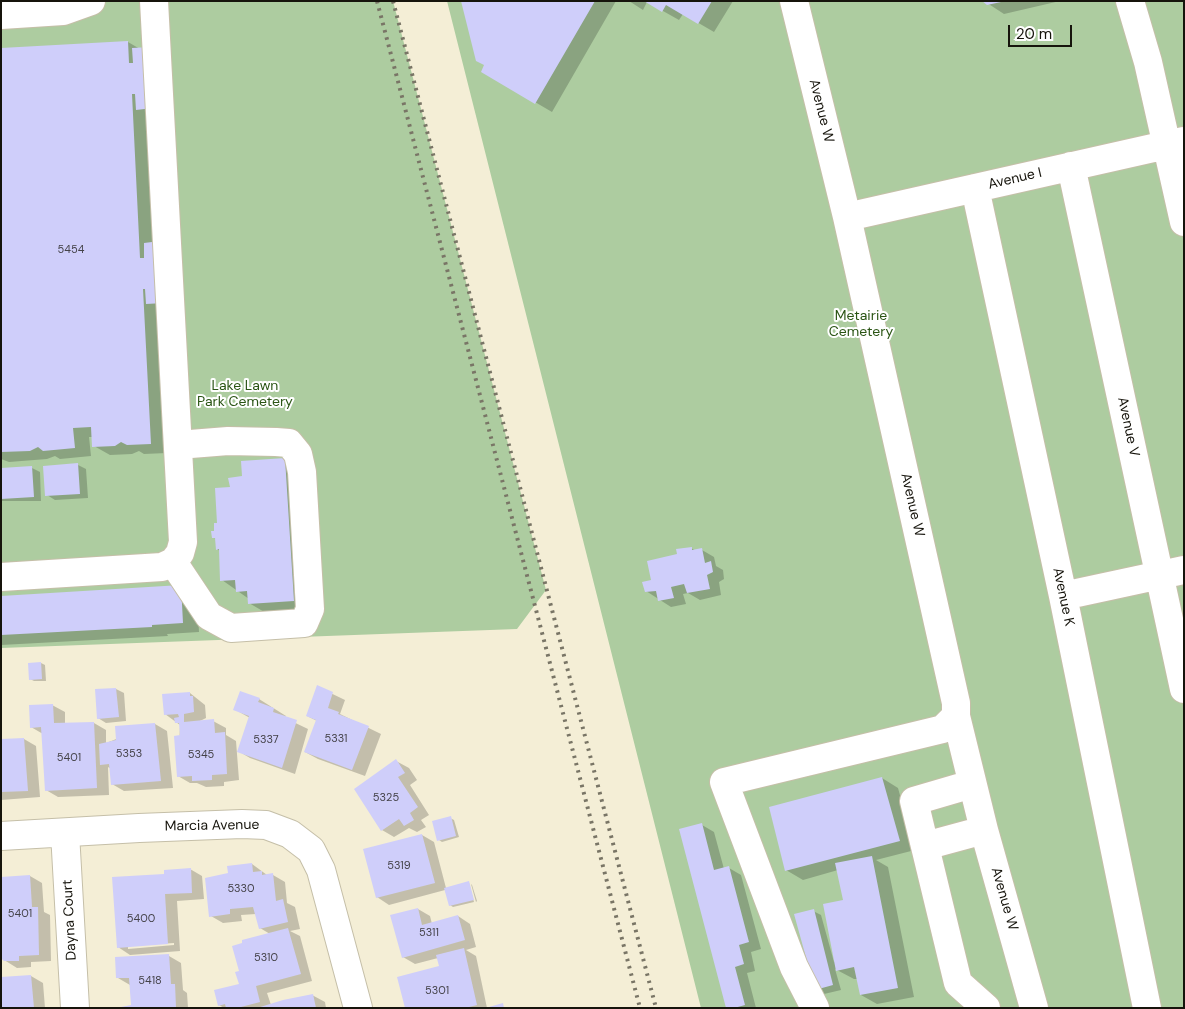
<!DOCTYPE html>
<style>
body{margin:0}
#map{position:relative;width:1185px;height:1009px;overflow:hidden;background:#f4eed6;font-family:"DM Sans",sans-serif}
canvas{display:block}
.frame{position:absolute;inset:0;border:2px solid #16140c;pointer-events:none}
.scale{position:absolute;left:1008px;top:25px;width:64px;height:22px;box-sizing:border-box;border:2px solid #16140c;border-top:0;padding-left:6px;font-size:15px;line-height:18px;white-space:nowrap;color:#16140c;-webkit-text-stroke:4px #fff;paint-order:stroke}
</style>
<div id="map">
<canvas width="1185" height="1009"></canvas>
<div class="frame"></div>
<div class="scale">20 m</div>
</div>
<script>
const c = document.querySelector('canvas').getContext('2d');
c.lineJoin = 'round';
function fill(path, color) { c.fillStyle = color; c.fill(path, 'evenodd'); }
const poly = rows => new Path2D(rows.map(r => 'M' + r).join(''));
function stroke(path, color, width, dash) { c.strokeStyle = color; c.lineWidth = width; c.lineCap = dash ? 'butt' : 'round'; c.setLineDash(dash || []); c.stroke(path); }
function drawText(font, color, halo, rows, align = 'center') {
  c.font = font + ' "DM Sans",sans-serif'; c.lineWidth = 4; c.setLineDash([]); c.textBaseline = 'middle'; c.strokeStyle = halo; c.fillStyle = color; for (const [text, x, y, turn = 0] of rows) {
    c.save(); c.translate(x, y); c.rotate((+turn || 0) * Math.PI / 180); c.textAlign = isNaN(turn) ? turn : align; if (halo) c.strokeText(text, 0, 0); c.fillText(text, 0, 0); c.restore();
  }
}
const green = poly([
 [1,1,393,1,546,590,517,629,1,648],
 [447,1,1184,1,1184,1008,701,1008]
]);
const shadow = poly([
 [462,1,616,1,552,112,482,71,486,65],
 [629,1,733,1,714,32,683,14,679,20,647,2,643,10],
 [984,1,1060,1,1004,14],
 [128,42,140,49,149,48,167,453,144,454,139,451,132,454,110,455,94,446,93,437,89,437,91,456,60,459,55,456,47,459,9,462,1,459,1,104],
 [284,459,300,468,310,610,266,613,249,603,249,599,222,580,220,551,217,549,216,539,213,537,231,489,244,478],
 [78,465,86,469,88,498,55,500,47,495],
 [32,468,40,472,41,501,1,501,1,469],
 [691,548,696,551,702,550,714,557,716,566,723,570,724,579,719,582,721,595,700,600,688,593,683,594,686,604,671,607,646,591,652,581,678,555],
 [197,596,199,632,167,634,168,636,1,645,1,597],
 [41,663,45,665,46,681,34,681,30,679,29,664],
 [318,687,345,700,340,714,381,734,365,776,318,759,305,752,317,721,307,716],
 [116,689,124,693,126,721,106,723,98,718],
 [190,693,205,705,206,718,198,722,213,721,226,728,226,735,236,741,239,780,224,782,224,786,206,787,197,783,190,783,178,776,180,725,165,714],
 [259,699,286,716,285,718,308,729,295,774,250,758,238,751,250,718,234,709],
 [52,705,65,712,65,724,94,723,106,730,106,743,155,724,167,731,173,788,124,791,112,784,111,769,108,767,109,795,58,797,46,790,43,734,31,727],
 [24,739,36,746,40,797,1,800,1,741],
 [396,761,409,768,417,780,410,785,429,815,421,820,426,827,417,832,409,828,394,837,382,830],
 [882,778,898,788,915,850,876,860,888,867,914,997,877,1004,861,995,858,979,854,979,835,969,841,990,824,994,816,989,813,911,821,915,834,962,836,961,844,901,838,870,803,880,786,870],
 [450,818,454,820,459,837,442,842,439,840],
 [702,825,714,832,724,869,729,868,741,875,761,949,751,952,755,971,747,973,756,1008,727,1008],
 [422,835,434,842,446,888,469,883,474,902,453,907,450,905,445,890,389,905,377,897],
 [252,864,267,875,273,875,285,882,287,903,295,907,300,929,290,931,300,936,312,981,267,993,271,1005,312,995,325,1002,326,1008,224,1008,219,1005,241,985,241,972,270,934,260,928,256,914,241,915,242,921,223,923,211,916,229,874],
 [190,869,202,876,204,899,177,901,180,951,130,955,118,947,166,875],
 [174,943,174,945,128,949,128,946],
 [30,876,42,883,44,912,50,915,51,961,31,962,31,967,17,968,1,958,1,879],
 [471,884,472,885,477,901,476,902],
 [418,909,430,916,432,924,458,916,470,924,476,947,466,950,476,956,487,1008,406,1008,441,967,438,958,415,964,403,957],
 [169,956,181,963,183,990,187,993,188,1008,120,1008,132,1006,130,985,118,978],
 [31,976,43,983,45,1008,1,1008]
]);
const building = poly([
 [461,1,595,1,535,104,481,72,484,65,476,61],
 [644,1,712,1,698,24,666,5,662,12],
 [982,1,1001,1,1001,2,987,5],
 [128,41,129,63,133,63,132,48,150,47,153,108,136,110,135,94,132,94,140,258,144,258,144,243,160,241,164,303,146,304,145,289,143,289,151,444,127,445,121,442,115,446,92,447,91,427,73,428,75,448,43,451,38,447,30,451,1,452,1,48],
 [285,458,294,601,248,604,247,591,236,592,235,580,220,581,219,549,216,550,215,538,212,538,211,531,214,531,214,523,217,523,215,488,230,487,228,478,242,476,241,461],
 [78,463,80,494,45,496,43,466],
 [32,466,34,497,1,499,1,468],
 [692,547,692,550,702,548,705,563,711,561,713,572,707,575,710,589,687,593,684,584,671,587,674,598,658,601,656,591,645,592,642,582,651,580,647,561,677,554,676,549],
 [181,585,183,623,152,625,152,627,1,635,1,596],
 [41,662,42,679,29,680,28,663],
 [317,685,333,692,328,708,339,712,338,714,369,726,352,770,304,752,316,720,306,716],
 [116,688,119,717,97,719,95,689],
 [240,691,260,698,258,702,274,708,273,712,297,720,282,768,237,752,249,716,233,710],
 [190,692,190,696,193,696,194,712,184,714,184,722,214,719,215,733,225,732,227,774,212,775,212,780,192,781,192,776,177,777,174,736,180,735,179,723,175,723,174,718,179,717,178,714,164,715,162,694],
 [53,704,54,723,94,722,97,788,45,791,41,727,30,728,29,705],
 [155,723,161,781,111,785,109,764,100,765,99,744,116,740,115,726],
 [24,738,28,791,1,792,1,739],
 [396,759,405,773,398,777,418,807,410,813,414,820,404,826,399,819,381,831,354,789],
 [882,777,900,841,785,871,769,807],
 [451,816,456,836,437,841,432,821],
 [702,823,714,870,729,866,749,942,739,945,744,964,735,967,745,1005,734,1008,726,1008,679,829],
 [422,834,435,883,376,898,363,849],
 [872,856,898,988,860,995,854,967,836,971,823,904,843,900,835,863],
 [252,863,253,872,262,871,262,875,273,873,276,901,283,899,288,922,259,929,253,907,230,909,230,914,209,917,205,878,228,873,227,866],
 [191,868,192,893,165,894,168,944,117,948,112,877,164,874,164,870],
 [30,875,32,907,38,907,39,955,19,956,19,961,4,961,1,958,1,877],
 [469,881,474,900,449,906,444,888],
 [418,908,422,925,458,915,465,940,402,958,390,915],
 [814,909,833,985,815,990,794,914],
 [288,928,301,974,256,986,260,1002,237,1008,226,1008,225,1004,218,1006,214,990,239,984,235,972,239,971,232,946,242,943,242,940],
 [464,948,477,1005,465,1008,405,1008,397,977,439,966,436,955],
 [169,954,171,984,175,984,176,1008,116,1008,131,1005,129,978,116,978,115,957],
 [31,975,34,1008,1,1008,1,977],
 [313,994,316,1008,257,1008,283,1000],
 [503,1003,504,1008,489,1008,489,1007]
]);
const minor = poly([
 [794,1,847,217,956,703,956,716,984,830,1034,1008],
 [1130,1,1148,62,1184,222],
 [1,15,63,11,91,1],
 [1071,166,1184,689],
 [975,188,1063,596,1147,1008],
 [847,217,1184,141],
 [173,562,209,616,231,628,304,623,310,609,302,472,298,454,289,443,276,442,228,441,178,445],
 [1,577,162,567,173,562,180,553,183,542,154,1],
 [1063,596,1184,570],
 [972,784,914,801,958,983,986,1008],
 [65,833,75,1008],
 [1,836,139,828,242,824,266,825,290,834,311,850,321,870,358,1008],
 [925,846,984,830],
 [815,1008,794,967,724,782,943,729,956,716]
]);
const rail = poly([
 [377,1,640,1008],
 [393,1,656,1008]
]);
const numberNames = [
 ["5454",71,250],
 ["5331",336,739],
 ["5337",266,740],
 ["5353",129,754],
 ["5345",201,755],
 ["5401",69,758],
 ["5325",386,798],
 ["5319",399,866],
 ["5330",241,889],
 ["5401",20,914],
 ["5400",141,919],
 ["5311",429,933],
 ["5310",266,958],
 ["5418",150,981],
 ["5301",437,991]
];
const streetNames = [
 ["Avenue W",821,111,76],
 ["Avenue I",1015,179,-13],
 ["Avenue V",1128,427,78],
 ["Avenue W",912,505,77],
 ["Avenue K",1063,597,78],
 ["Marcia Avenue",212,826,-1],
 ["Avenue W",1004,899,74],
 ["Dayna Court",70,920,-93]
];
const parkNames = [
 ["Metairie",861,316],
 ["Cemetery",861,332],
 ["Lake Lawn",245,386],
 ["Park Cemetery",245,402]
];
fill(green, '#adcca0');
fill(shadow, '#0003');
fill(building, '#cfcefa');
stroke(minor, '#c5bfa8', 30);
stroke(minor, '#fff', 28);
stroke(rail, '#797566', 4, [2.5, 5]);
drawText('11px', '#444248', null, numberNames);
drawText('14px', '#16140c', '#fff', streetNames);
drawText('14px', '#2b5515', '#fff', parkNames);
</script>
